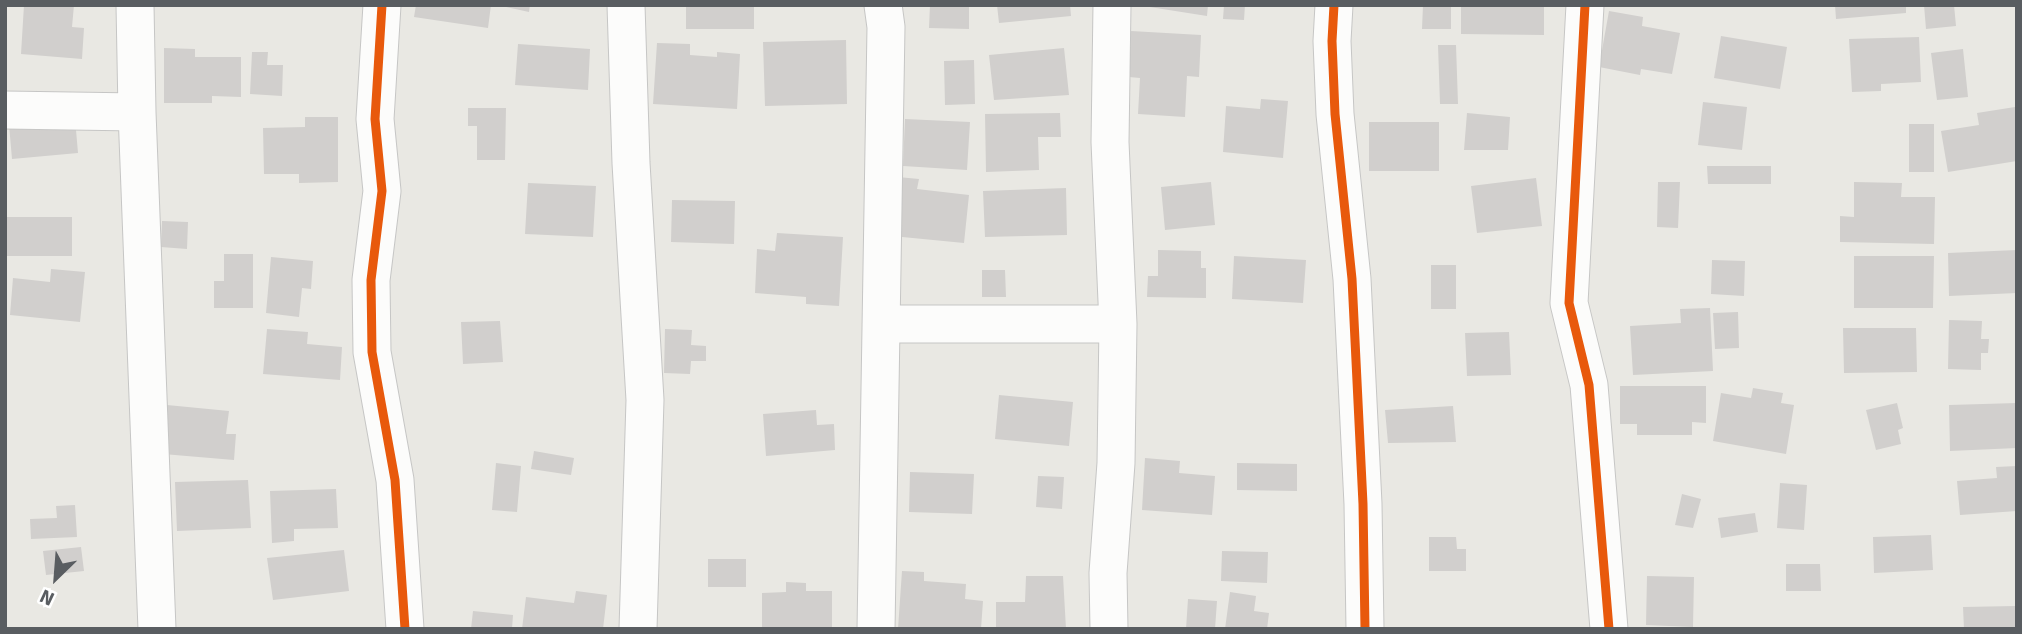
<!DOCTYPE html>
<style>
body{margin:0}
#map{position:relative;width:2022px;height:634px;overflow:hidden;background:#e9e8e3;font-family:Signika,sans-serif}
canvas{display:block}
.frame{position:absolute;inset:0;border:7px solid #595d61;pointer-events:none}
.north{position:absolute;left:21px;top:543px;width:70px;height:70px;-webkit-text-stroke:5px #fff;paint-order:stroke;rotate:205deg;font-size:19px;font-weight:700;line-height:28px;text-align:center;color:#595d61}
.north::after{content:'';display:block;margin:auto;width:24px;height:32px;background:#595d61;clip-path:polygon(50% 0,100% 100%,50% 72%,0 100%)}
</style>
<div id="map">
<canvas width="2022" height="634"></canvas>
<div class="frame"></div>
<div class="north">N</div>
</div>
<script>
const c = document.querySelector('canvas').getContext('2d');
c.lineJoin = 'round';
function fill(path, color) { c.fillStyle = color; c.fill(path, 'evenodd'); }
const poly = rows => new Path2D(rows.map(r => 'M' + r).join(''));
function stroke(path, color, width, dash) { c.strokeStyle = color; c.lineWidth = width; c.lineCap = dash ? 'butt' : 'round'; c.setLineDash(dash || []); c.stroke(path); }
const building = poly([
 [24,5,74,5,72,27,84,28,82,59,21,54],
 [416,5,491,5,488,28,414,17],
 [497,5,530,5,529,12],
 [686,5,754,5,754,29,686,29],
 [930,5,969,5,969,29,929,28],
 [997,5,1070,5,1071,16,999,23],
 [1137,5,1208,5,1207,16],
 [1224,5,1245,5,1244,20,1223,19],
 [1423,5,1451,5,1451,29,1422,29],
 [1461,5,1544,5,1544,35,1461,34],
 [1835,5,1906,5,1906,13,1836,19],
 [1924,5,1954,5,1956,26,1926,29],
 [1609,11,1643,17,1642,26,1680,33,1672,74,1641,69,1640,75,1599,67],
 [1131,31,1201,35,1199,77,1187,76,1185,117,1138,114,1140,78,1129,77],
 [1721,36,1787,47,1780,89,1714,78],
 [1919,37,1921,82,1881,84,1881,91,1852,92,1849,39],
 [846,40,847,104,765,106,763,42],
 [657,43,690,44,690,55,717,57,717,52,740,54,737,109,653,104],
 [518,44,590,49,588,90,515,85],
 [1438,45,1456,45,1458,104,1440,104],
 [164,48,195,49,195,57,241,57,241,97,212,96,212,103,164,103],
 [1064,48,1069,95,994,100,989,55],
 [1963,49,1968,97,1937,100,1931,53],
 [252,52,268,52,267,65,283,65,282,96,250,94],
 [974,60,975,104,945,105,944,61],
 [1261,99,1288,101,1283,158,1223,152,1226,106,1260,109],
 [1703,102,1747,107,1742,150,1698,145],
 [74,107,78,153,12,159,8,113],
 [2015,107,2017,161,1948,172,1941,131,1979,125,1977,113],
 [468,108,506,108,505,160,477,160,477,126,468,126],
 [1060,113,1061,137,1038,137,1039,170,986,172,985,114],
 [1467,113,1510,117,1508,150,1464,150],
 [305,117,338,117,338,182,299,183,299,174,264,174,263,128,305,127],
 [905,119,970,122,967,170,903,166],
 [1369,122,1439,122,1439,171,1369,171],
 [1909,124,1934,124,1934,172,1909,172],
 [1707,166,1771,166,1771,184,1708,184],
 [898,177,919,179,917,189,969,195,964,243,892,236],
 [1536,178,1542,226,1477,233,1471,186],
 [1211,182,1215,225,1165,230,1161,187],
 [1658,182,1680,182,1678,228,1657,227],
 [1854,182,1902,183,1901,197,1935,197,1934,244,1840,242,1840,216,1854,217],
 [528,183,596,186,593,237,525,234],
 [1066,188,1067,235,985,237,983,191],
 [672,200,735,201,734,244,671,242],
 [5,217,72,217,72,256,5,256],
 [162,221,188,222,187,249,161,247],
 [777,233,843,237,839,306,806,304,806,297,755,293,757,249,775,251],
 [1158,250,1201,251,1201,268,1206,268,1206,298,1147,297,1148,276,1158,276],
 [2017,250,2017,293,1949,296,1948,253],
 [224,254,253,254,253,308,214,308,214,281,224,281],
 [1234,256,1306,260,1303,303,1232,299],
 [1854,256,1934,256,1933,308,1854,308],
 [271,257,313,261,311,289,302,288,299,317,266,313],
 [1712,260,1745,261,1744,296,1711,294],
 [1431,265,1456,265,1456,309,1431,309],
 [51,269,85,272,80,322,10,315,13,278,50,282],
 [982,270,1005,270,1006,297,982,297],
 [1710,308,1713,371,1633,375,1630,326,1681,323,1680,309],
 [1738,312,1739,348,1715,349,1713,313],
 [1949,320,1982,321,1981,339,1989,339,1988,353,1981,353,1981,370,1948,369],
 [500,321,503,362,463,364,461,322],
 [1843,328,1916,328,1917,372,1844,373],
 [267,329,308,332,307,344,342,347,340,380,263,374],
 [665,329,692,330,691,345,706,346,706,361,691,361,690,374,664,373],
 [1509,332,1511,375,1467,376,1465,333],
 [1620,386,1706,386,1706,423,1692,422,1692,435,1637,435,1637,424,1620,424],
 [1753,388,1783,393,1781,403,1794,405,1786,454,1713,441,1721,393,1751,398],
 [999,395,1073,402,1069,446,995,439],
 [1897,403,1903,428,1898,430,1901,444,1876,450,1866,410],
 [2017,403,2017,448,1950,451,1949,405],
 [167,405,229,411,226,434,236,434,234,460,163,454],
 [1453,406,1456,442,1388,443,1385,410],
 [816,410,817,425,834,424,835,450,766,456,763,414],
 [534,451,574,458,571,475,531,469],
 [1145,458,1180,461,1179,473,1215,476,1212,515,1142,510],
 [496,463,521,466,517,512,492,510],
 [1237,463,1297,464,1297,491,1237,490],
 [2017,466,2017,511,1960,515,1957,481,1997,478,1996,467],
 [910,472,974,474,972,514,909,512],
 [1038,476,1064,477,1062,509,1036,507],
 [248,480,251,528,177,531,175,482],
 [1780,483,1807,485,1804,530,1777,528],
 [336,489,338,528,294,529,294,541,272,543,270,491],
 [1682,494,1701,499,1693,528,1675,525],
 [75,505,77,537,31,539,30,519,57,518,56,506],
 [1755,513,1758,532,1721,538,1718,518],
 [1931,535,1933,570,1874,573,1873,537],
 [1429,537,1456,537,1457,549,1466,549,1466,571,1429,571],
 [81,547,84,571,46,575,43,551],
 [344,550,349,591,273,600,267,558],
 [1222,551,1268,552,1267,583,1221,581],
 [708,559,746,559,746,587,708,587],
 [1786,564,1820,564,1821,591,1786,591],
 [902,571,924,572,924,581,966,584,965,599,983,601,981,629,898,629],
 [1026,576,1063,576,1066,629,996,629,996,602,1025,602],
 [1647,576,1694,577,1693,627,1646,625],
 [786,582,806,583,806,591,832,591,832,629,762,629,762,593,786,592],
 [576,591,607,595,603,629,522,629,526,597,574,603],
 [1230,592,1256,596,1254,611,1269,613,1267,629,1225,629],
 [1188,599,1217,601,1215,629,1186,629],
 [2015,606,2015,629,1964,629,1963,607],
 [473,611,513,615,512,629,471,629]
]);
const minor = poly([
 [135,5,137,112,157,629],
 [382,5,375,119,382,191,371,280,372,352,395,480,405,629],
 [626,5,631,163,645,400,638,629],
 [1334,5,1332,41,1335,114,1352,279,1363,504,1365,629],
 [1585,5,1569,303,1589,385,1609,629],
 [5,110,137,112],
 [881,324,1118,324],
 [876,629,886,27,883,5],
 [1109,629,1108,573,1116,463,1118,324,1110,142,1112,5]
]);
const cycleway = poly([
 [382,5,375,119,382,191,371,280,372,352,395,480,405,629],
 [1334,5,1332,41,1335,114,1352,279,1363,504,1365,629],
 [1585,5,1569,303,1589,385,1609,629]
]);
fill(building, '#d1cfcd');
stroke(minor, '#c6c6c5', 39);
stroke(minor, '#fcfcfb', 37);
stroke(cycleway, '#e8590c', 9);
</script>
